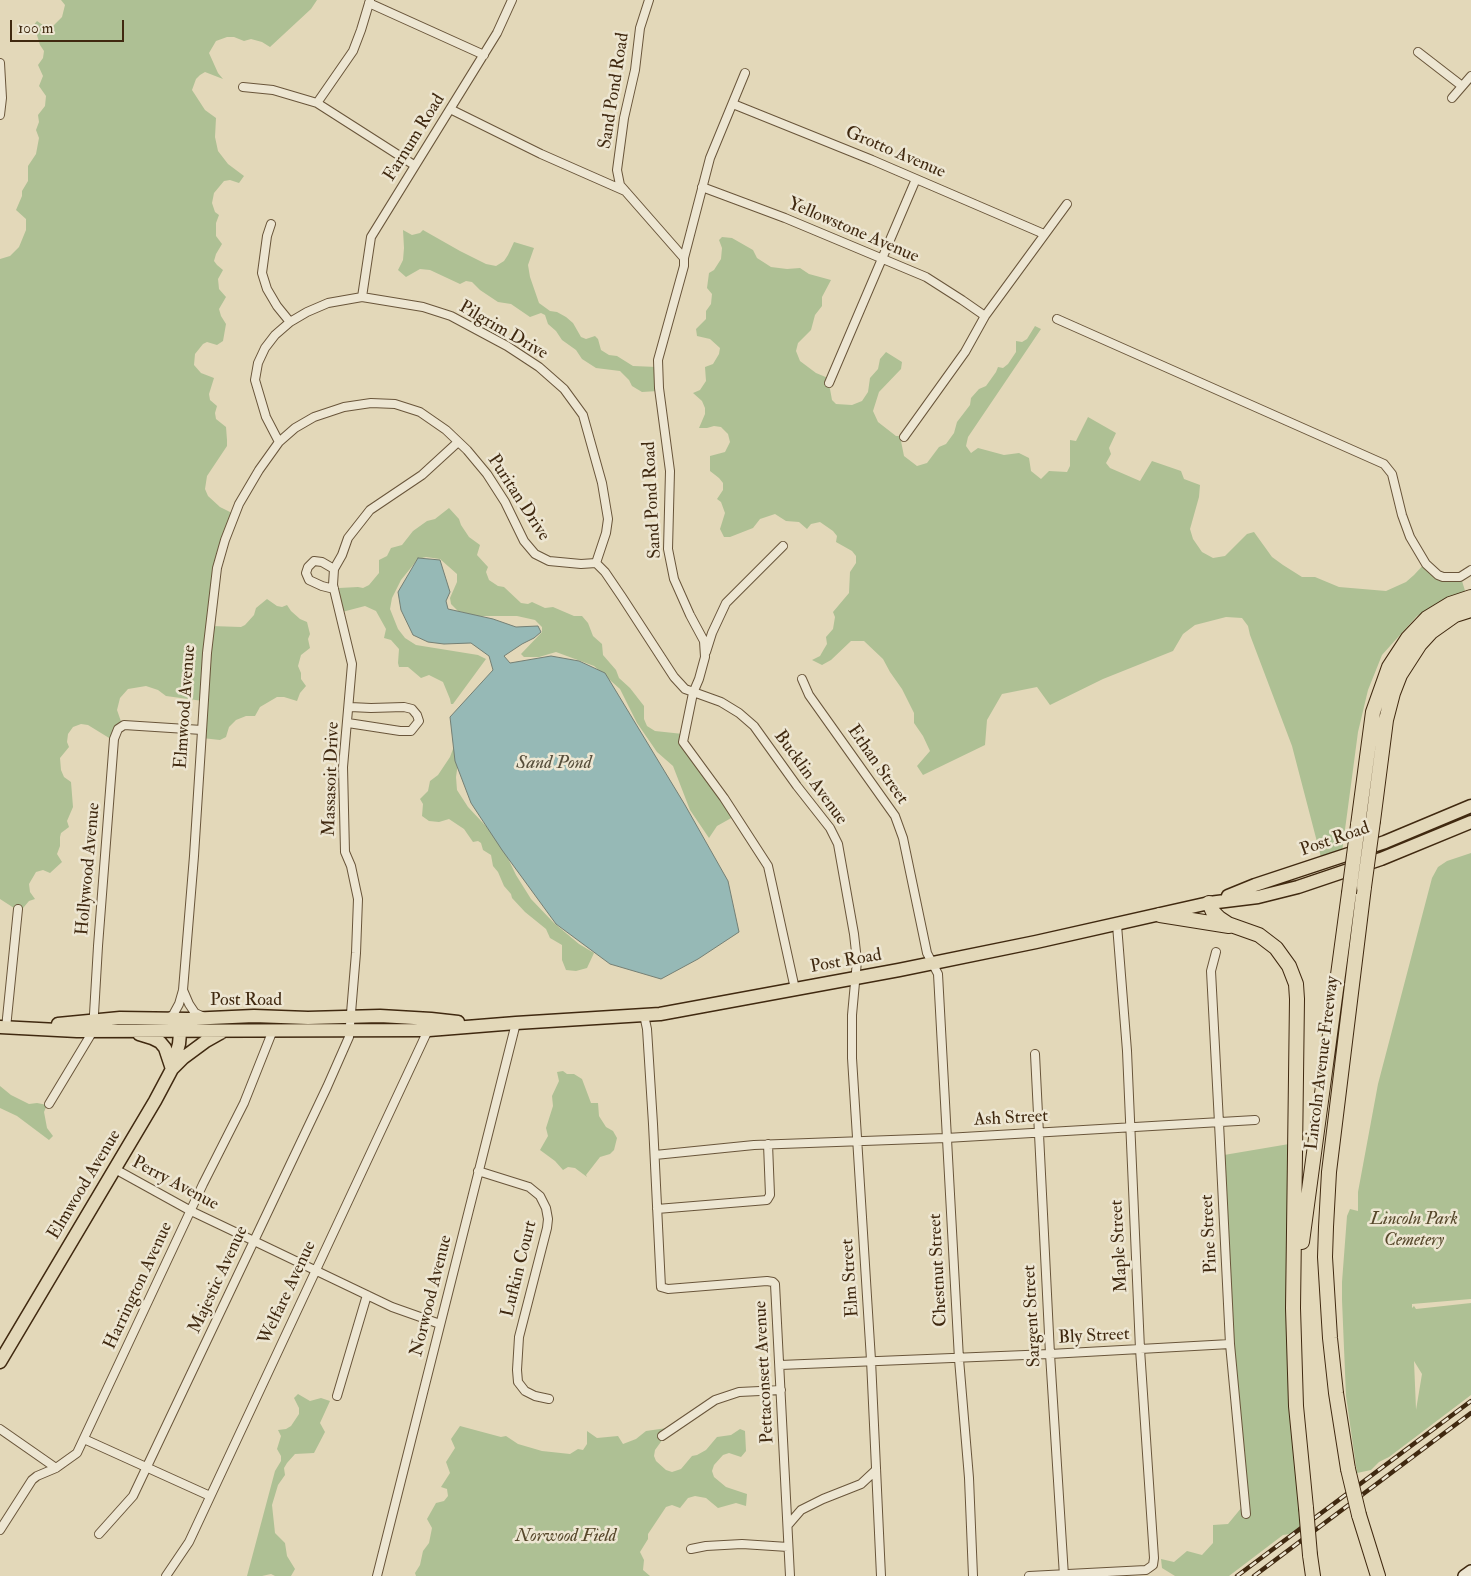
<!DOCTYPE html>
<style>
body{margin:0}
#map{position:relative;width:1471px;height:1576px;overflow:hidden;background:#e3d8b9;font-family:"IM FELL Double Pica",serif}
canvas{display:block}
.scale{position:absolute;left:10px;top:20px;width:114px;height:22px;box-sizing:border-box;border:2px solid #402910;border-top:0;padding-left:6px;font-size:15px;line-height:18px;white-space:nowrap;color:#402910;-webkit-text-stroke:4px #ede6d2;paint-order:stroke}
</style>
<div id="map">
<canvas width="1471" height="1576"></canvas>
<div class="scale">100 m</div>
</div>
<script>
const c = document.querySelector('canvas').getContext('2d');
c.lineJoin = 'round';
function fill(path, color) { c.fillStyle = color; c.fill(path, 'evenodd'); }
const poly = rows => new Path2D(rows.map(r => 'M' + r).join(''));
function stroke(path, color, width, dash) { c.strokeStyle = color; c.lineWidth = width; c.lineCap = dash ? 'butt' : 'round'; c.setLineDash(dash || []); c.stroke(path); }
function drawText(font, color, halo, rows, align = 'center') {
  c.font = font + ' "IM FELL Double Pica",serif'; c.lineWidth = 5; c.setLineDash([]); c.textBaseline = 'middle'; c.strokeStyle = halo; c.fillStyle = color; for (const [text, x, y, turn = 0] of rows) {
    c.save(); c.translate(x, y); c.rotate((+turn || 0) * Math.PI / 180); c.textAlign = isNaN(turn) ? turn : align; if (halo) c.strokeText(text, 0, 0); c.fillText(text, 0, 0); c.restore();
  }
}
const green = poly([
 [61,0,317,0,311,9,270,47,262,42,251,39,244,41,234,37,227,37,216,41,209,53,218,73,223,79,205,72,200,75,196,79,192,90,205,110,216,118,215,137,218,151,228,164,244,176,239,183,230,180,224,181,214,193,212,203,215,212,219,215,216,223,216,236,222,244,216,254,214,261,217,265,223,270,218,279,219,289,226,297,219,309,221,316,226,324,223,341,217,345,207,342,203,344,195,354,194,365,201,373,214,378,209,394,210,400,217,406,215,413,216,419,226,427,227,440,227,446,207,476,205,489,208,496,220,507,234,514,226,539,211,626,241,627,245,625,254,615,256,608,267,599,277,606,282,607,287,605,291,611,300,619,307,622,310,634,308,639,310,648,301,655,298,666,301,673,301,679,306,686,300,693,297,701,284,697,277,697,260,707,255,716,246,716,236,720,229,727,226,737,220,740,202,738,203,701,166,696,158,690,146,686,128,689,120,698,117,710,124,730,116,734,114,741,88,725,81,724,73,727,68,734,67,742,69,747,60,758,61,770,64,777,71,782,73,807,67,821,69,827,61,833,60,837,60,846,57,854,62,862,50,873,43,870,36,872,29,884,30,892,35,899,29,901,18,914,15,915,14,908,0,899,0,259,10,256,19,247,26,230,26,219,16,210,22,196,22,191,28,181,28,166,36,154,39,138,36,130,39,122,38,115,45,106,46,96,39,86,43,76,38,65,43,58,44,51,40,45,36,32,32,27,37,21,46,27,52,27,62,17,65,5],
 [403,230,412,235,420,233,423,230,460,251,486,264,496,266,504,261,508,255,514,242,534,248,528,265,530,277,539,303,550,311,557,312,566,317,573,323,581,337,586,339,595,336,598,339,601,350,609,355,617,356,633,366,657,367,658,391,642,392,632,386,629,380,620,371,596,368,582,359,576,350,562,340,556,331,548,324,545,315,541,313,530,317,511,304,498,302,480,290,472,282,466,281,460,284,430,270,420,269,406,277,398,270,403,260,404,248],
 [722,237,732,238,753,250,757,258,771,267,787,269,800,268,809,274,831,280,822,297,822,306,815,315,811,330,798,343,796,351,800,361,816,373,828,378,832,400,836,404,852,405,862,401,868,392,870,378,878,369,880,359,886,352,902,362,901,369,879,392,873,411,878,422,896,436,900,436,904,456,917,466,927,463,939,447,946,444,954,433,957,422,970,405,971,398,979,389,986,386,996,372,998,367,1003,368,1008,364,1016,352,1016,341,1022,342,1027,339,1035,326,1041,329,968,437,966,446,971,453,978,448,1004,455,1019,453,1029,458,1031,471,1041,479,1049,471,1067,472,1070,466,1070,440,1076,441,1088,417,1116,433,1109,448,1111,454,1106,463,1110,468,1140,481,1152,461,1181,471,1184,479,1200,485,1199,497,1190,529,1193,539,1202,552,1213,558,1225,556,1247,534,1254,532,1272,557,1283,565,1302,577,1315,577,1339,587,1386,591,1406,582,1414,575,1427,561,1439,574,1452,576,1462,581,1466,594,1442,602,1417,616,1382,655,1368,690,1358,732,1342,852,1322,861,1292,746,1250,635,1248,626,1242,618,1226,617,1195,625,1183,634,1173,651,1103,679,1050,705,1037,687,1002,694,987,720,985,745,923,775,917,766,930,751,923,736,914,723,914,713,902,689,890,672,883,659,864,641,851,641,831,660,822,665,812,660,820,656,824,649,827,644,826,637,833,629,835,617,833,612,849,593,850,572,856,563,856,556,852,551,836,542,837,536,833,531,820,522,811,524,807,529,799,522,786,521,775,514,760,519,753,528,730,537,724,537,720,529,725,513,721,502,717,499,723,490,723,483,719,478,710,471,710,456,725,452,730,442,728,434,721,427,714,426,707,428,699,428,705,414,705,408,702,401,693,393,700,390,706,381,705,367,713,364,719,354,720,348,710,339,697,336,696,329,706,319,706,311,711,304,712,294,707,288,709,273,714,270,721,259,722,248,719,240],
 [449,508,459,519,461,525,469,537,480,545,477,555,488,567,486,572,489,580,498,586,504,587,521,603,528,604,532,602,545,608,553,607,574,616,582,616,588,623,593,636,602,644,603,655,616,670,619,678,630,688,644,706,644,719,647,726,655,731,683,734,683,742,733,817,717,826,709,838,690,810,673,766,657,752,637,723,620,689,594,666,556,652,539,657,524,657,521,654,542,632,542,627,535,620,517,616,478,616,458,611,451,604,450,598,457,582,457,574,440,559,426,557,418,559,401,580,392,598,390,609,398,629,405,638,416,645,478,655,486,659,453,704,451,704,450,699,443,682,429,675,421,678,408,667,399,667,398,663,399,649,391,640,384,638,386,629,376,611,365,606,342,612,339,588,358,587,363,588,369,585,379,573,379,560,387,556,391,548,402,545,413,531,427,521,435,519],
 [458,744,460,749,456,777,457,790,468,807,499,840,516,875,531,899,554,923,579,944,594,953,587,968,576,971,566,970,562,960,562,945,550,938,546,929,525,912,512,898,511,894,504,886,498,872,493,866,491,855,483,850,481,843,478,841,473,842,464,829,449,819,439,822,429,821,422,816,423,804,420,799,428,791,430,781,438,775,450,757,453,749],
 [1471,853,1471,1299,1412,1304,1412,1308,1414,1306,1416,1309,1471,1303,1471,1395,1389,1457,1379,1462,1371,1470,1357,1473,1346,1396,1342,1300,1342,1282,1347,1216,1350,1209,1358,1211,1358,1192,1378,1084,1432,878,1438,867,1447,861],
 [1414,1361,1422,1374,1416,1410,1416,1409],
 [563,1071,567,1074,574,1074,582,1079,591,1103,598,1103,599,1116,606,1127,613,1131,617,1138,614,1150,610,1154,600,1157,586,1175,587,1177,575,1168,568,1167,563,1170,555,1161,540,1150,548,1136,546,1128,553,1106,552,1096,559,1081,557,1072],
 [0,1086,11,1095,29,1104,37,1103,47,1105,44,1112,47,1128,53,1136,49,1140,17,1116,0,1108],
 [1295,1143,1304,1532,1283,1535,1229,1576,1175,1576,1162,1568,1161,1559,1174,1562,1187,1551,1202,1555,1213,1543,1213,1525,1228,1524,1242,1507,1224,1155],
 [298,1394,310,1401,321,1398,330,1401,320,1423,325,1432,314,1453,295,1454,287,1463,284,1468,285,1475,278,1485,272,1505,275,1533,285,1543,287,1556,295,1569,291,1576,275,1576,271,1574,262,1576,247,1576,275,1471,281,1461,281,1456,277,1449,281,1436,278,1430,286,1429,291,1426,299,1414,299,1408,294,1398],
 [460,1426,501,1437,506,1436,518,1444,542,1451,570,1454,578,1449,583,1450,587,1444,587,1431,597,1438,618,1436,623,1444,636,1439,646,1431,667,1428,668,1432,655,1450,654,1456,656,1461,666,1470,672,1472,681,1469,692,1456,697,1455,706,1450,717,1437,731,1435,740,1429,745,1431,746,1451,741,1457,729,1453,723,1455,714,1465,712,1471,714,1477,726,1487,747,1494,746,1506,736,1503,718,1508,706,1498,695,1496,688,1498,680,1508,672,1505,666,1507,648,1534,648,1539,640,1552,644,1560,643,1570,650,1576,416,1576,415,1573,420,1565,423,1551,429,1543,432,1528,427,1519,436,1503,444,1501,448,1496,447,1489,441,1487,450,1473,446,1462,455,1448,451,1439]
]);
const water = poly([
 [418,558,440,560,450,592,446,601,448,609,493,619,516,627,538,626,541,632,534,638,522,644,504,656,510,663,551,656,579,661,605,673,685,805,728,881,739,932,698,959,661,979,610,964,556,924,502,850,471,803,455,761,450,717,493,670,489,656,471,643,444,644,428,642,413,635,401,610,398,592,418,558]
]);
const street = poly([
 [649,0,640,28,635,70,624,118,617,170,620,185,684,258,684,266,658,360,659,388,670,471,668,549,674,579,690,615,704,641,705,657,699,679,693,693,683,742,724,798,768,866,795,989],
 [369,3,484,55],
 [1418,52,1462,86],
 [0,63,2,98,0,115],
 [243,87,273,90,317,103,414,165],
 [1452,98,1471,76],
 [317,103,353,51,361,30,370,0],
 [733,104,872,160,1044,234],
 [450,109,541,154,625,191],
 [702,187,785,218,926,277,962,300,985,316],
 [271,224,267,236,262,273,267,289,277,306,290,322],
 [684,258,710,158,745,73],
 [362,297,371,237,497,33,512,0],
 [1057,319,1384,464,1392,474,1402,515,1410,537,1426,564,1438,575,1443,577,1460,577,1471,570],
 [829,383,916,179],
 [904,437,965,352,985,316,1067,204],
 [279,442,266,417,255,380,258,363,265,348,275,335,290,322,307,312,328,303,362,297,423,307,451,316,507,346,539,367,564,389,583,415,602,483,608,519,606,533,596,563],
 [334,569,322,562,314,561,308,567,306,573,309,580,322,586,334,589],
 [706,652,712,633,726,603,783,546],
 [802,679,809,695,895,816,903,838,927,953,938,974,959,1359,969,1478,973,1576],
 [348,723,400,731,411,731,419,721,417,715,412,709,404,707,371,708,350,707],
 [1216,952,1211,971,1219,1123,1230,1344,1246,1514],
 [183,990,189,1004,195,1013,204,1017],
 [644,1015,647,1029,653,1124,661,1287,668,1289,767,1281,773,1282,775,1284,790,1576],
 [167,1018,173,1015,179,1004,183,990,194,856,207,653,217,568,225,540,239,504,259,470,279,442,295,428,314,417,344,407,371,403,395,404,420,412,446,430,467,450,487,474,505,502,524,541,535,554,549,561,581,564,596,563,605,572,622,597,674,677,685,689,721,702,739,713,754,726,797,786,830,828,838,844,854,934,857,961,852,1015,852,1058,871,1360,881,1576],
 [6,1028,18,909],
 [1035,1054,1050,1354,1064,1576],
 [49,1104,93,1031,98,946,114,739,118,729,124,725,202,730],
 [655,1155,754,1145,946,1138,1255,1120],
 [115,1169,191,1211,254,1241,392,1307,440,1324],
 [478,1171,529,1187,540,1196,546,1208,548,1219,547,1228,519,1337,517,1370,518,1382,525,1391,535,1396,549,1399],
 [657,1209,767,1200,770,1195,768,1144],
 [780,1365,1050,1354,1230,1344],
 [337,1396,367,1295],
 [0,1429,56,1468],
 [662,1436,715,1400,739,1392,781,1390],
 [84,1439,210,1496],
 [788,1525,801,1510,823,1499,861,1484,876,1470],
 [0,1530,32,1480,37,1476,56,1468,77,1453,203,1184,244,1103,273,1030],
 [99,1534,133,1496,327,1087,349,1037,356,953,358,899,351,866,345,852,343,767,352,664,333,585,334,569,342,555,348,538,370,510,422,475,458,442],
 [691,1549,706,1546,742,1544,788,1547],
 [166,1576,189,1542,429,1028],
 [377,1576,516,1023],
 [1029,1576,1146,1570,1153,1565,1154,1558,1140,1349,1127,1051,1117,925]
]);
const secondary = poly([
 [1464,1576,1471,1571]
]);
const primary = poly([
 [1228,896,1255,885,1385,842,1471,806],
 [58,1024,120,1018,188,1019,254,1016,308,1018,380,1016,431,1019,458,1022],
 [0,1027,77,1031,429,1030,516,1023,660,1014,899,970,1036,942,1209,903,1258,897,1298,887,1381,859,1471,822],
 [139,1034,152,1038,160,1042,165,1048,172,1069],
 [172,1069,183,1058,206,1041,222,1032],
 [0,1362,155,1101,172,1069,179,1044,181,1022]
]);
const highway = poly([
 [1373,821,1386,720,1393,693,1400,675,1420,644,1431,632,1455,615,1471,610],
 [1358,825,1373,712,1389,667,1408,638,1427,618,1450,604,1471,597],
 [1209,903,1213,912,1219,918,1228,924,1259,935,1276,948,1289,966,1296,984,1297,999,1293,1308,1296,1406,1306,1508],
 [1160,915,1229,926],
 [1302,1242,1349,893],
 [1348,1469,1336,1393,1330,1338,1325,1257,1326,1227,1329,1172,1364,887],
 [1359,1515,1378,1576],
 [1310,1555,1313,1576]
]);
const rail = poly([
 [1237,1576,1471,1401],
 [1254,1576,1471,1413]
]);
const highwayBridge = poly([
 [1364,887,1373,821],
 [1349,893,1358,825],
 [1348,1469,1359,1515],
 [1306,1508,1310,1555]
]);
const streetNames = [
 ["Sand Pond Road",615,91,-81],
 ["Farnum Road",415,138,-58],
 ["Grotto Avenue",895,153,23],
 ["Yellowstone Avenue",853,231,23],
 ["Pilgrim Drive",503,331,30],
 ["Puritan Drive",518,498,57],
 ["Sand Pond Road",653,500,-93],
 ["Elmwood Avenue",186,707,-86],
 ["Ethan Street",877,765,55],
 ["Bucklin Avenue",810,778,54],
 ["Massasoit Drive",332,779,-88],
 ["Post Road",1335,840,-19],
 ["Hollywood Avenue",89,869,-85],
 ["Post Road",846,962,-10],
 ["Post Road",246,1001],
 ["Lincoln Avenue Freeway",1323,1063,-83],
 ["Ash Street",1011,1119,-3],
 ["Perry Avenue",175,1184,28],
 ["Elmwood Avenue",85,1185,-59],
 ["Pine Street",1210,1234,-93],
 ["Maple Street",1120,1246,-93],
 ["Lufkin Court",520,1269,-76],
 ["Chestnut Street",939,1270,-93],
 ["Elm Street",851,1278,-94],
 ["Majestic Avenue",219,1280,-65],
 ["Harrington Avenue",139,1286,-65],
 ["Welfare Avenue",288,1293,-65],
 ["Norwood Avenue",432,1296,-76],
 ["Sargent Street",1033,1316,-93],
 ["Bly Street",1094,1337,-3],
 ["Pettaconsett Avenue",765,1372,-93]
];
const parkNames = [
 ["Lincoln Park",1414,1220],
 ["Cemetery",1414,1241],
 ["Norwood Field",566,1537]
];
const waterNames = [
 ["Sand Pond",554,764]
];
fill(green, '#aec094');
fill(water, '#96b9b6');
stroke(water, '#747f74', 1);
stroke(street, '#69553a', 10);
stroke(secondary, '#402910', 14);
stroke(primary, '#402910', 15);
stroke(highway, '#402910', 16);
stroke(street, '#ede6d2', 8);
stroke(secondary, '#ede6d2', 11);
stroke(primary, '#e3d8b9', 12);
stroke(highway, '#e3d8b9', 14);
stroke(rail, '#402910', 4.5);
stroke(rail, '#ede6d2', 2.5, [8]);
stroke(highwayBridge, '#402910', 16, []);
stroke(highwayBridge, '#e3d8b9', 14);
drawText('18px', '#402910', '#ede6d2', streetNames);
drawText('italic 18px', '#56472a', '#ede6d2', parkNames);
drawText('italic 19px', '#564d3a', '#ede6d2', waterNames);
</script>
